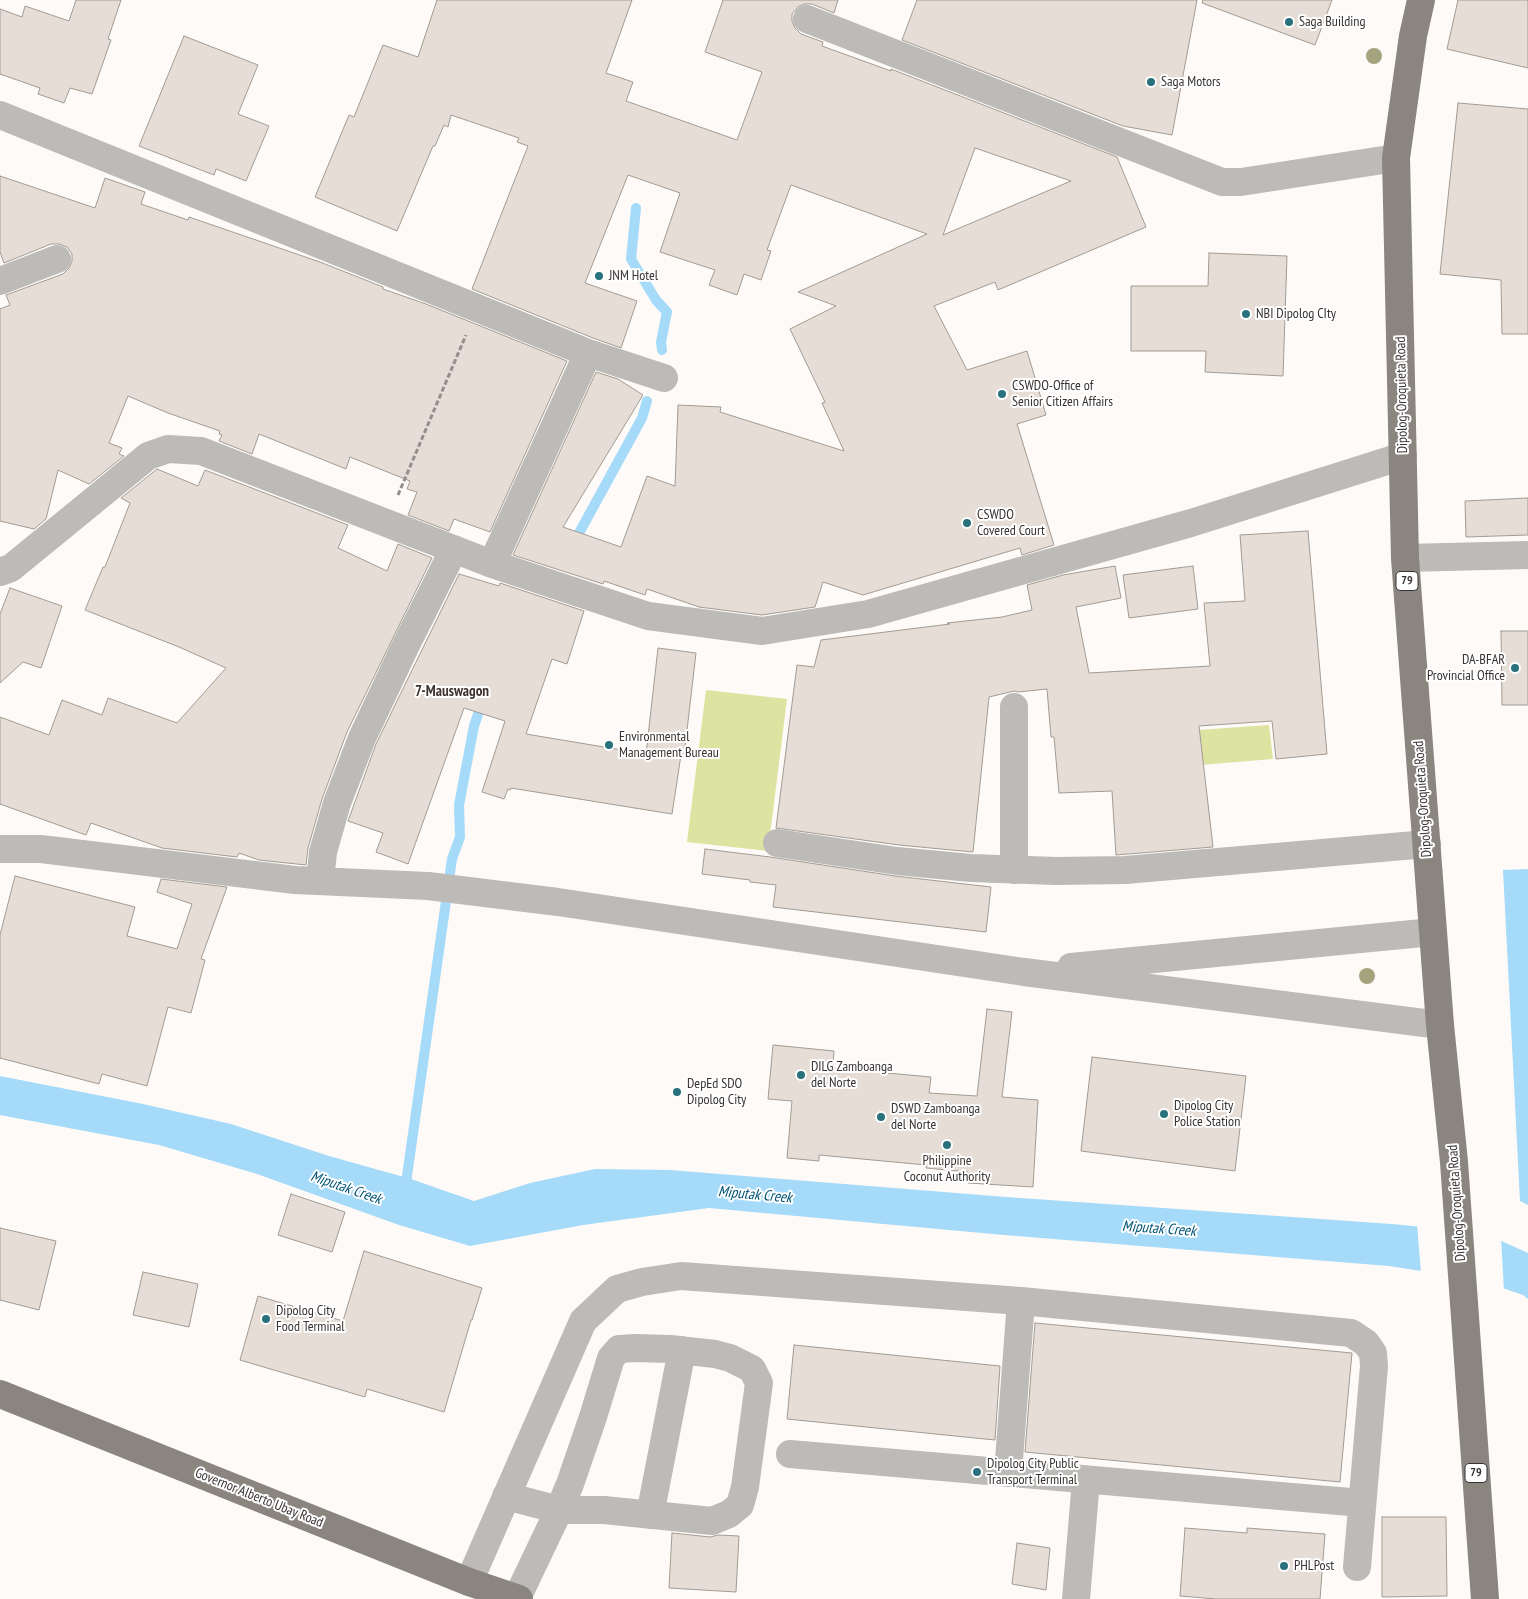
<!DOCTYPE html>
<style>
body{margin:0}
canvas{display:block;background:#fefaf8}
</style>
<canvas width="1528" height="1599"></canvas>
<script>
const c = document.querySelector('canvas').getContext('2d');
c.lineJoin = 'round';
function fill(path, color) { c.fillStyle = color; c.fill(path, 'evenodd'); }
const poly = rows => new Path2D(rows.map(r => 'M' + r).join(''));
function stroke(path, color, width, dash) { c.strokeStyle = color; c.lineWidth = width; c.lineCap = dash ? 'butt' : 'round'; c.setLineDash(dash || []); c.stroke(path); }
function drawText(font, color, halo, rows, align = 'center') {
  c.font = font + ' "PT Sans Narrow",sans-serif'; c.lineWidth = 4; c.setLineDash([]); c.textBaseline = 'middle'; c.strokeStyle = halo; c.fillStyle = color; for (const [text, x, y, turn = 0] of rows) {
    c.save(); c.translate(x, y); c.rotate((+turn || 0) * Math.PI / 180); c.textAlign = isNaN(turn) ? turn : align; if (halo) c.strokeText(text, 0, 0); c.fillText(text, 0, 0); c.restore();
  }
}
const green = poly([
 [706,690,787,699,768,851,687,842],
 [1269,725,1273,759,1189,766,1184,731]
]);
const water = poly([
 [1528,869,1528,1205,1520,1201,1503,870],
 [0,1076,143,1104,231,1124,329,1156,411,1179,474,1201,530,1183,595,1169,670,1170,1006,1197,1392,1224,1484,1233,1528,1253,1528,1299,1523,1295,1479,1280,1389,1266,1004,1235,709,1208,583,1225,470,1246,399,1225,257,1174,159,1145,0,1115]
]);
const pier = poly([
 [1417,1224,1484,1231,1501,1238,1504,1291,1479,1282,1421,1273]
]);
const stream = poly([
 [636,208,631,259,656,300,667,312,661,342,662,350],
 [573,544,642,418,647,401],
 [405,1190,452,859,460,837,459,805,474,726,483,700]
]);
const building = poly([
 [76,0,121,0,108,39,111,40,92,94,70,88,64,103,38,94,40,88,0,74,0,9,22,17,25,6,69,21,76,0],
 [437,0,632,0,606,73,633,82,626,101,737,140,762,72,705,52,723,0,838,0,834,13,812,4,805,4,798,7,792,14,792,21,795,28,801,34,823,42,822,46,891,71,891,69,1117,157,1146,227,998,290,995,282,934,306,967,370,1027,351,1046,415,1017,424,1054,545,1022,555,1020,548,863,595,823,582,815,607,762,615,699,607,647,589,645,595,604,581,603,584,513,555,596,372,618,379,643,395,563,527,621,547,647,476,675,486,678,405,721,407,720,412,844,451,822,403,825,402,790,329,836,306,798,292,927,234,791,185,767,250,771,251,761,280,744,274,737,295,709,285,715,270,660,252,680,193,628,175,585,283,637,301,621,348,593,338,472,289,528,146,517,142,519,138,451,115,448,127,444,125,435,146,433,146,397,231,315,197,349,115,354,117,383,45,418,57,437,0],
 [975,148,1071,181,943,235,975,148],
 [917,0,1197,0,1172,135,1123,126,902,40,917,0],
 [1203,0,1332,0,1315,45,1202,3,1203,0],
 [1458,0,1528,0,1528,68,1447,49,1458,0],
 [184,36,258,65,238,114,269,126,246,181,216,169,214,175,139,146,184,36],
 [1458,103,1528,109,1528,334,1502,334,1501,280,1440,274,1458,103],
 [0,176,95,208,105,178,145,192,141,204,188,220,189,217,320,262,383,287,383,289,426,304,567,361,490,532,454,519,449,531,408,515,417,492,407,489,410,481,350,457,346,469,259,434,252,454,219,441,222,435,219,434,220,431,168,413,128,396,109,443,122,448,119,454,124,456,89,484,58,470,46,519,34,529,0,521,0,309,10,305,6,295,63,274,69,268,72,261,72,254,67,247,59,244,51,244,4,263,0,252,0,176],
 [1209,253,1287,256,1283,376,1205,372,1206,351,1131,351,1131,286,1208,286,1209,253],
 [157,469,198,486,205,470,348,525,338,548,387,571,398,544,432,558,347,732,322,799,308,848,306,865,259,860,239,853,237,857,162,848,91,823,86,835,0,804,0,717,49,735,62,700,102,715,108,698,177,723,226,668,179,647,85,610,103,567,105,567,130,503,121,498,157,469],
 [1528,498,1528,535,1466,537,1465,501,1528,498],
 [1308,531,1327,754,1276,759,1272,721,1199,726,1213,847,1116,855,1112,791,1059,793,1054,737,1051,737,1047,689,1018,692,1014,691,989,697,973,852,899,845,776,828,797,665,814,667,821,640,950,624,947,623,1002,617,1032,610,1027,585,1063,575,1115,566,1121,598,1076,607,1089,673,1210,666,1204,603,1245,601,1240,535,1308,531],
 [1193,566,1198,609,1129,618,1123,575,1193,566],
 [459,574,499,586,500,583,584,611,567,664,552,659,526,734,646,754,658,648,696,653,684,756,681,755,672,814,511,788,510,790,508,789,504,799,482,792,505,721,464,708,408,864,376,852,383,833,348,821,376,744,459,574],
 [10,588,62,606,41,668,23,662,0,683,0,614,10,588],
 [1501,631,1528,631,1528,705,1502,705,1501,631],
 [705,849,770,857,895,876,991,887,986,932,773,907,776,885,750,882,750,880,702,874,705,849],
 [15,876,135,907,127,936,177,949,192,904,157,892,161,879,227,887,201,959,205,960,191,1013,168,1007,147,1086,102,1074,99,1084,0,1058,0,935,15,876],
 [987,1009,1012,1012,1002,1097,1038,1100,1033,1187,968,1183,968,1172,926,1168,926,1165,819,1155,819,1161,787,1158,792,1101,768,1099,773,1045,834,1051,833,1068,931,1077,929,1093,977,1096,987,1009],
 [1092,1057,1246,1076,1235,1171,1081,1151,1092,1057],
 [291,1194,345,1212,332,1252,278,1235,291,1194],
 [0,1228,56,1241,39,1310,0,1300,0,1228],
 [364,1251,482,1288,472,1320,471,1320,444,1412,367,1389,365,1397,240,1360,258,1296,343,1321,364,1251],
 [143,1272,198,1284,189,1327,133,1315,143,1272],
 [1035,1323,1352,1353,1340,1482,1025,1452,1035,1323],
 [794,1345,1000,1366,995,1440,787,1419,794,1345],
 [1382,1517,1446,1517,1447,1596,1382,1597,1382,1517],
 [1185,1528,1247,1533,1247,1528,1325,1534,1320,1599,1216,1599,1180,1596,1185,1528],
 [672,1533,710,1537,718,1535,739,1536,736,1592,669,1588,672,1533],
 [1017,1543,1050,1548,1046,1590,1012,1584,1017,1543]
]);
const path = poly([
 [398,495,466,335]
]);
const minor = poly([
 [807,19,1222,182,1241,182,1396,158],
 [0,115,588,353,664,378],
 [0,281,57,259],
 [1405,558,1528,555],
 [492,564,588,353],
 [0,572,11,568,148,456,168,449,201,451,492,564,648,616,762,631,868,614,1191,523,1403,456],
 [1014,707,1014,870],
 [777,843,897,861,971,868,1056,871,1125,870,1427,844],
 [0,849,41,849,295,880,428,886,558,902,1024,972,1440,1025],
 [320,881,323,852,337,803,362,738,405,647,454,549],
 [1071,967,1433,932],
 [790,1454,1362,1503],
 [1008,1473,1021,1301],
 [506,1496,559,1510,604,1510,712,1521,729,1514,740,1505,745,1487,759,1383,752,1369,730,1358,715,1354,670,1349,635,1348,619,1349,611,1358,593,1417,570,1484,559,1510,517,1598],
 [650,1515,682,1350],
 [469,1582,583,1321,617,1289,642,1282,681,1276,1021,1301,1351,1333,1366,1343,1373,1353,1374,1366,1357,1567],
 [1076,1599,1086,1480]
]);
const major = poly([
 [1421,0,1413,36,1396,158,1405,558,1440,1025,1454,1162,1485,1599],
 [0,1394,469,1582,519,1599]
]);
const trees = [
 [1374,56],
 [1367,976]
];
const markers = [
 [1289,22,5,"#29717c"],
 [1151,82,5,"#29717c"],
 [599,276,5,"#29717c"],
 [1246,314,5,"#29717c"],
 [1002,394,5,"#29717c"],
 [967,523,5,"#29717c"],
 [1515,668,5,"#29717c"],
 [609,745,5,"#29717c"],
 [801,1075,5,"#29717c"],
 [677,1092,5,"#29717c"],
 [1164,1114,5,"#29717c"],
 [881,1117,5,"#29717c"],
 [947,1145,5,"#29717c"],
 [266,1319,5,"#29717c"],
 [977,1472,5,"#29717c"],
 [1284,1566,5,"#29717c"]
];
const shields = [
 [1407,581,22],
 [1476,1473,22]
];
const shieldNames = [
 ["79",1407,581],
 ["79",1476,1473]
];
const poiNames = [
 ["Saga Building",1299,22],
 ["Saga Motors",1161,82],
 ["JNM Hotel",609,276],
 ["NBI Dipolog CIty",1256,314],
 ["CSWDO-Office of",1012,386],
 ["Senior Citizen Affairs",1012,402],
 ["CSWDO",977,515],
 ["Covered Court",977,531],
 ["DA-BFAR",1505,660,"right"],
 ["Provincial Office",1505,676,"right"],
 ["Environmental",619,737],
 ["Management Bureau",619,753],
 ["DILG Zamboanga",811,1067],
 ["del Norte",811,1083],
 ["DepEd SDO",687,1084],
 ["Dipolog City",687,1100],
 ["Dipolog City",1174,1106],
 ["Police Station",1174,1122],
 ["DSWD Zamboanga",891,1109],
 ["del Norte",891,1125],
 ["Philippine",947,1161,"center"],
 ["Coconut Authority",947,1177,"center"],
 ["Dipolog City",276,1311],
 ["Food Terminal",276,1327],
 ["Dipolog City Public",987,1464],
 ["Transport Terminal",987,1480],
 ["PHLPost",1294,1566]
];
const streetNames = [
 ["Dipolog-Oroquieta Road",1402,395,-91],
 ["Dipolog-Oroquieta Road",1423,799,-94],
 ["Dipolog-Oroquieta Road",1457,1203,-94],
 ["Governor Alberto Ubay Road",259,1498,22]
];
const neighbourhoodNames = [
 ["7-Mauswagon",452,692]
];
const waterNames = [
 ["Miputak Creek",346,1188,19],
 ["Miputak Creek",755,1195,5],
 ["Miputak Creek",1159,1229,4]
];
fill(green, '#dde3a0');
fill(water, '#a5daf8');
fill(pier, '#fefaf8');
stroke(stream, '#a5daf8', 10);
fill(building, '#e6ded6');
stroke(building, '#a29b93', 1);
stroke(path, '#948f8e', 3, [5, 2.5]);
stroke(minor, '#bdbbb7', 28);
stroke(major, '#8a857e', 28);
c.fillStyle = '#a3a37d';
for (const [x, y] of trees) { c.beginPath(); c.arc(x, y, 8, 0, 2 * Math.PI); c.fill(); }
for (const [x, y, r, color] of markers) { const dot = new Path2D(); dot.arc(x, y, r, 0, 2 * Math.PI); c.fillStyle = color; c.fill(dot); stroke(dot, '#fff', 2); }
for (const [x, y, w] of shields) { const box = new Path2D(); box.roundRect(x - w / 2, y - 9.5, w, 19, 4); c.fillStyle = '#fff'; c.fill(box); stroke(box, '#383332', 1); }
drawText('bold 12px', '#383332', null, shieldNames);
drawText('14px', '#383332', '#fff', poiNames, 'left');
drawText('14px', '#383332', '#fff', streetNames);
drawText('bold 15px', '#3d3431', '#fff', neighbourhoodNames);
drawText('italic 15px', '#005374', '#fff', waterNames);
</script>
